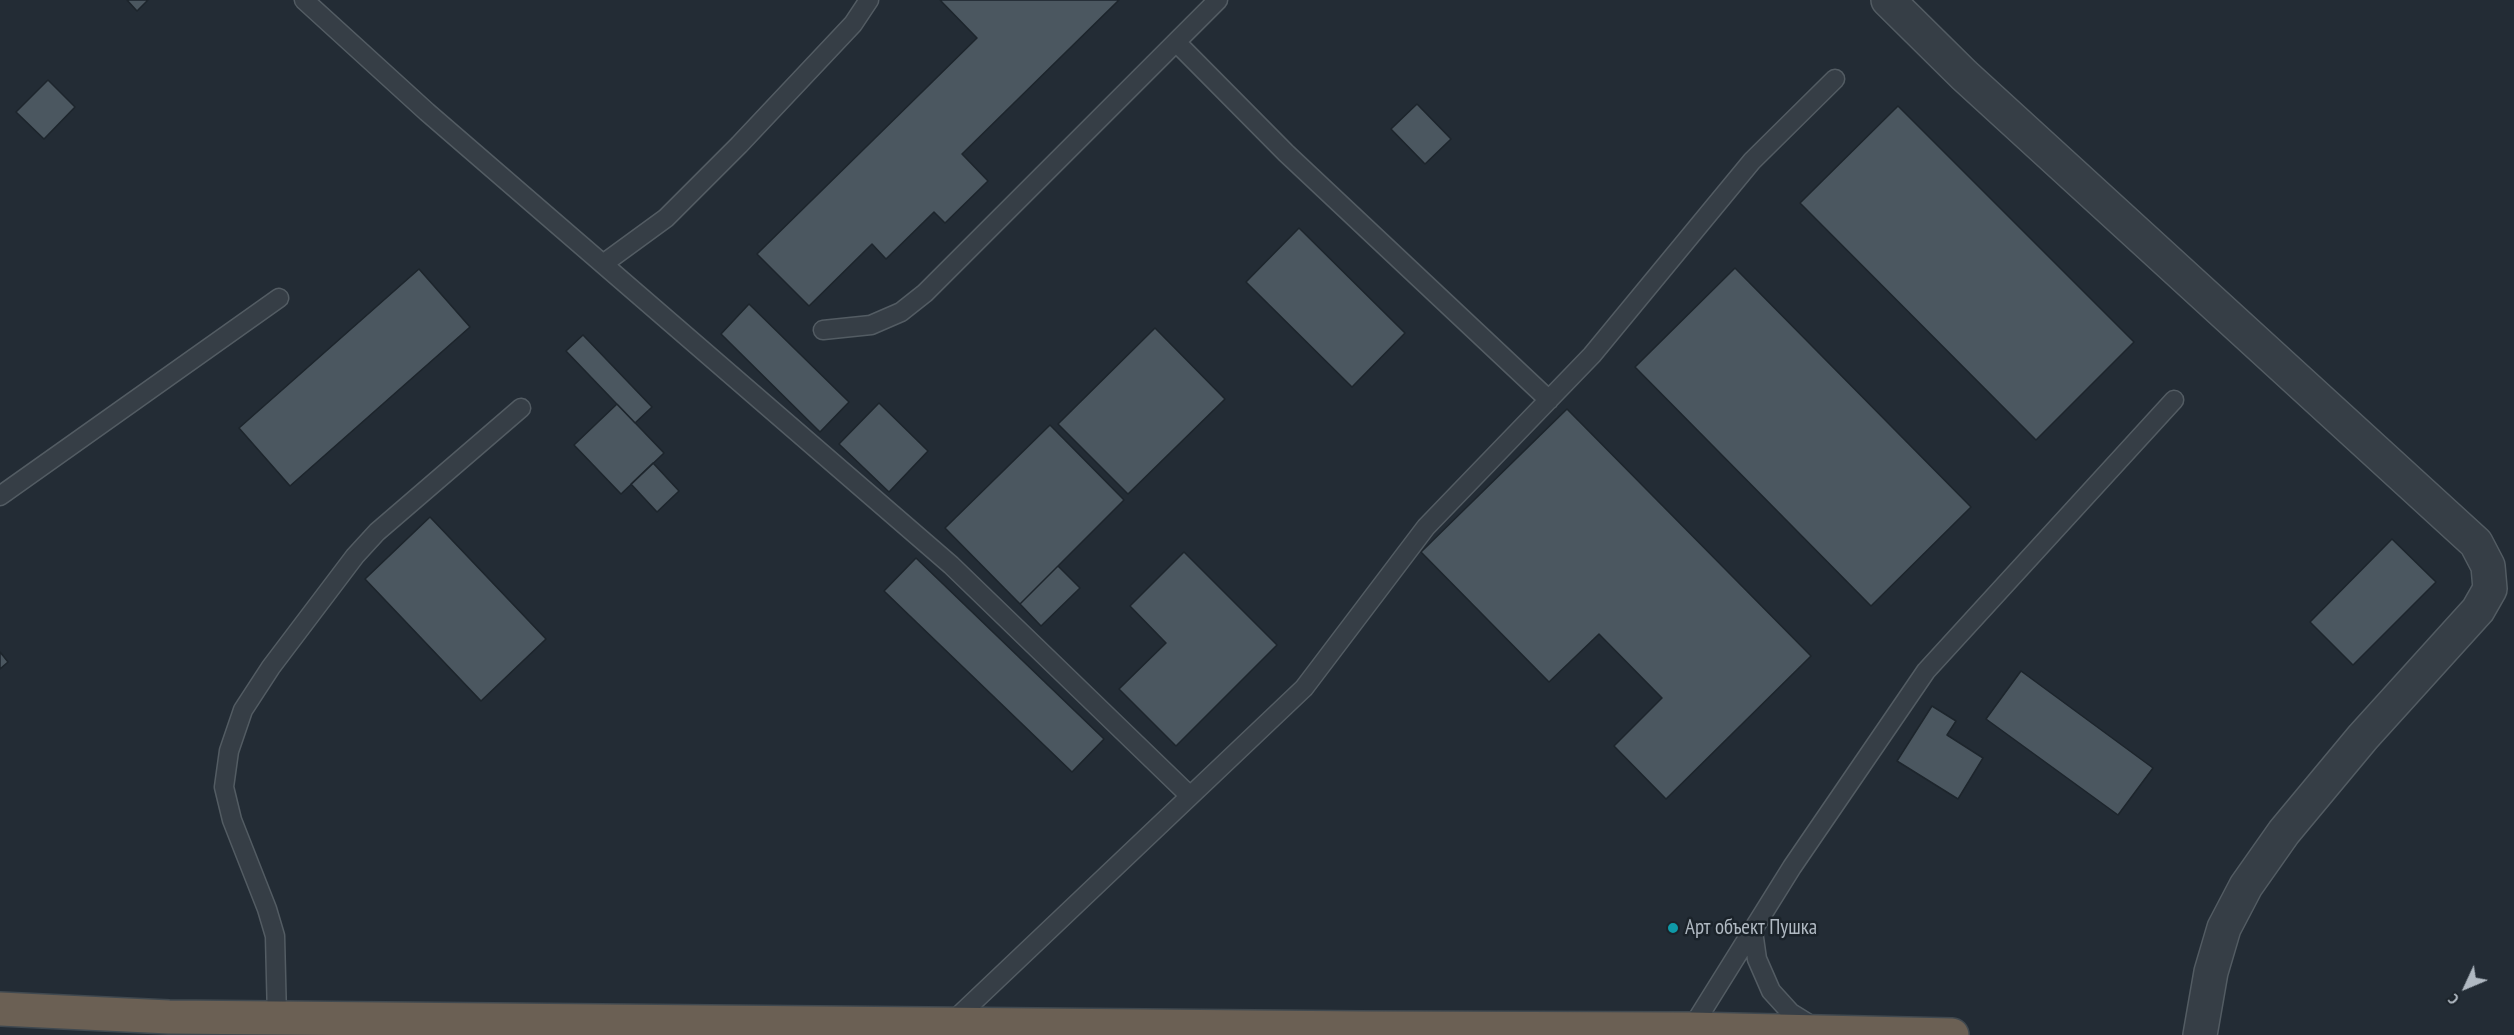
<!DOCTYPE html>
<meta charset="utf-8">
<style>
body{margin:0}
#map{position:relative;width:2514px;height:1035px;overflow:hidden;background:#232c35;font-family:"PT Sans Narrow",sans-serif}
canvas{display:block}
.north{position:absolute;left:2436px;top:957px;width:60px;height:60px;-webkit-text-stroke:4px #1b232a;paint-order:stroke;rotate:226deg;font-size:16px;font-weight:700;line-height:24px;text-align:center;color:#b0b9c2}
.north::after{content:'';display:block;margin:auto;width:21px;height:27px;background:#b0b9c2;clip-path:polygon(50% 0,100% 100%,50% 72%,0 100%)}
</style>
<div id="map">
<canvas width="2514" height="1035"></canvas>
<div class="north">С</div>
</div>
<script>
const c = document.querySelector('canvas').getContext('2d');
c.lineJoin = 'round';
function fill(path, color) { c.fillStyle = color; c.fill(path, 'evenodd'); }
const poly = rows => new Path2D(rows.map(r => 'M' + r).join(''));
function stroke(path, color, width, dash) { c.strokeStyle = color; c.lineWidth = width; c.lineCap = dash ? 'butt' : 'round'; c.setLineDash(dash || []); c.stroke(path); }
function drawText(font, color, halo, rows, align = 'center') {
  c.font = font + ' "PT Sans Narrow",sans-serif'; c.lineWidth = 5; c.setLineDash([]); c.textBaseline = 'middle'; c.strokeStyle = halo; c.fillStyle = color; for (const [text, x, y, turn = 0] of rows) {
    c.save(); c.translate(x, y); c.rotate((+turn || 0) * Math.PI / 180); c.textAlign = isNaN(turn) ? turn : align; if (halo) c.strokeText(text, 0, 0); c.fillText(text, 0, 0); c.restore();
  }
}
const building = poly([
 [127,0,148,0,137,11,127,0],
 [940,0,1119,0,962,154,988,181,945,223,934,212,886,259,872,244,809,306,757,254,977,38,940,0],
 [48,80,75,107,44,139,16,112,48,80],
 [1417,104,1451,139,1425,164,1391,129,1417,104],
 [1898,106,2134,342,2036,440,1800,203,1898,106],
 [1299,228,1405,333,1352,387,1246,282,1299,228],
 [1735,268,1971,507,1871,606,1635,367,1735,268],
 [419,269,470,327,290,486,239,428,419,269],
 [749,304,849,402,820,432,721,334,749,304],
 [1155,328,1225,399,1128,494,1058,424,1155,328],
 [583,335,652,407,635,423,566,351,583,335],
 [879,403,928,451,889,492,839,444,879,403],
 [617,404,664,453,621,494,574,445,617,404],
 [1567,409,1811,656,1666,799,1614,746,1662,698,1599,634,1549,682,1421,552,1567,409],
 [1050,425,1124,500,1020,604,945,528,1050,425],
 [653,463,679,491,657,512,631,484,653,463],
 [430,517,546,639,481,701,365,579,430,517],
 [2392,539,2436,582,2353,665,2310,622,2392,539],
 [1184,552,1277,645,1176,746,1119,689,1166,643,1130,606,1184,552],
 [916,558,1104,739,1072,772,884,591,916,558],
 [1058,566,1080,588,1041,626,1020,604,1058,566],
 [0,652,8,662,0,669,0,652],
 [2021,671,2153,768,2118,815,1986,719,2021,671],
 [1932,706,1956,721,1947,735,1983,758,1958,799,1897,761,1932,706]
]);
const lane = poly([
 [304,0,427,112,951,565,1189,795],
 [1177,43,1286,153,1549,400],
 [603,264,666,218,739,145,853,24,869,0],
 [823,330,871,325,901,312,925,293,1218,0],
 [0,496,279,298],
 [1753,931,1757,959,1771,991,1791,1013,1812,1026],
 [277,1018,275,936,267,909,232,820,224,787,229,751,243,710,271,667,355,556,377,532,521,408],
 [950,1024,1304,688,1426,527,1592,355,1752,161,1835,79],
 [1691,1029,1792,867,1926,671,2174,400]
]);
const street = poly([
 [1888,0,1964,75,2476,543,2488,566,2490,589,2478,610,2363,737,2284,832,2246,886,2224,928,2211,972,2200,1035]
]);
const highway = poly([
 [0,1009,169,1017,1364,1028,1691,1029,1952,1035]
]);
const markers = [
 [1673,928,6,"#0f9aa8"]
];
const poiNames = [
 ["Арт объект Пушка",1685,928]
];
fill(building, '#4b5760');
stroke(building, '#1d252c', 1.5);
stroke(lane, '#535c63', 21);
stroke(street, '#535c63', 36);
stroke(highway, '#404950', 36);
stroke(lane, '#363e46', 18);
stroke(street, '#363e46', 33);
stroke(highway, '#6b6054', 33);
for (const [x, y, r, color] of markers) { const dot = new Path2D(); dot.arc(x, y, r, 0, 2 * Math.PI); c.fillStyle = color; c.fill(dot); stroke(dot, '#1b232a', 2); }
drawText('21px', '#b0b9c2', '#1b232a', poiNames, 'left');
</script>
